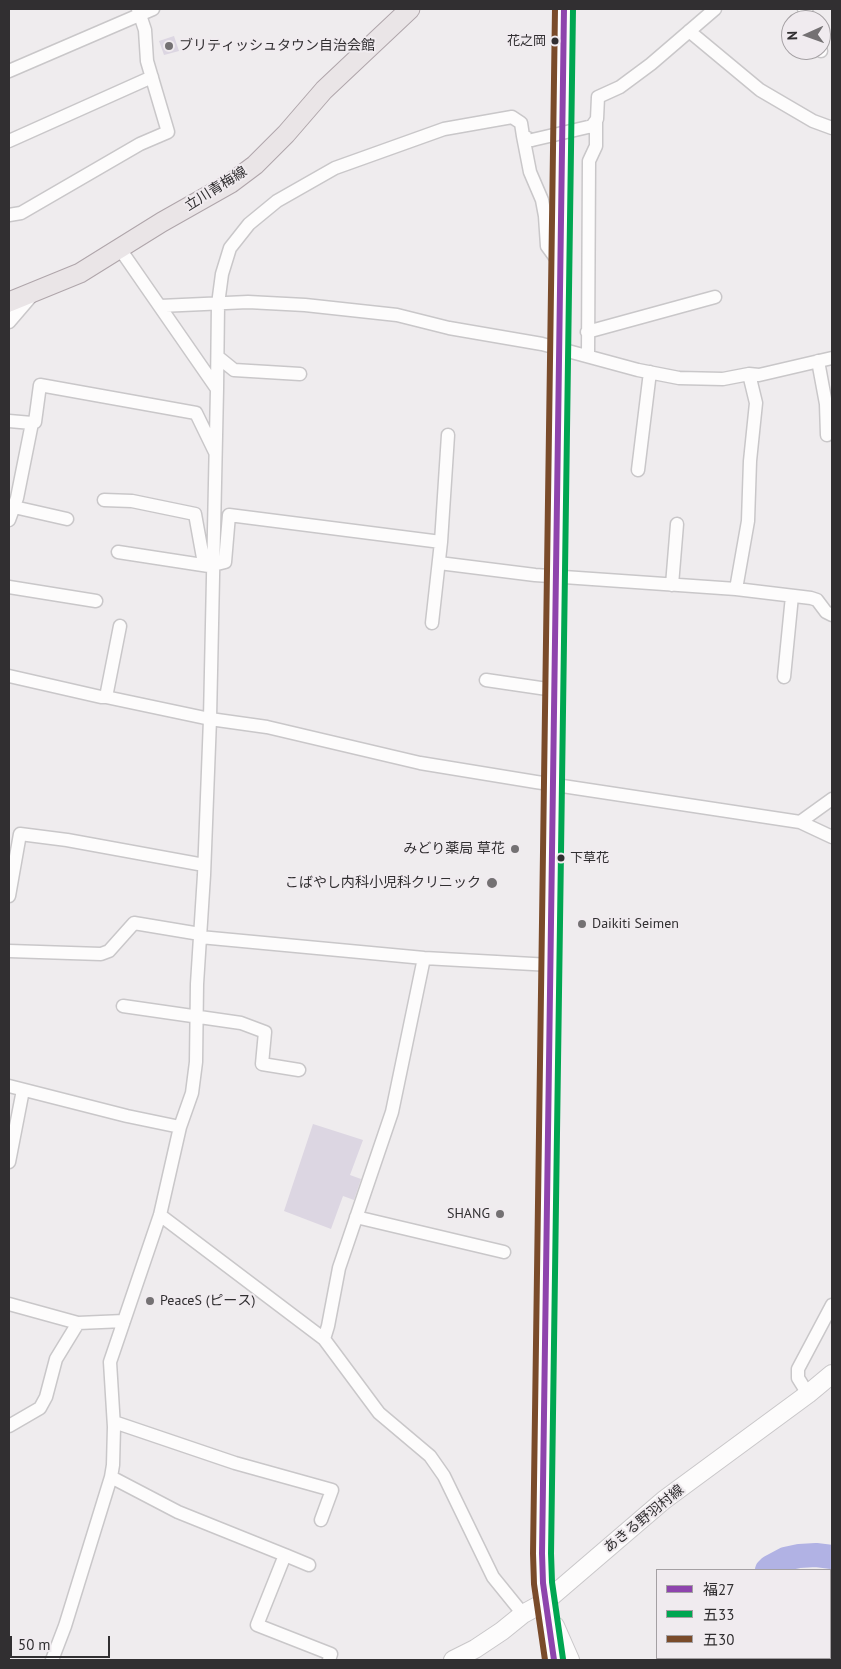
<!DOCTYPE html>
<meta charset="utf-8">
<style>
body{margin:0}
#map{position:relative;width:841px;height:1669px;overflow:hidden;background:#efecee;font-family:"PT Sans","Noto Sans JP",sans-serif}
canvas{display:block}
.frame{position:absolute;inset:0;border:10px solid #312f31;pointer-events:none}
.legend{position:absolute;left:656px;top:1569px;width:175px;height:90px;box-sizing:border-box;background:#f0ebef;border:1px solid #a4a0a3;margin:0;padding:6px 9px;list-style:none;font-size:15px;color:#312f31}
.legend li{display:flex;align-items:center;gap:10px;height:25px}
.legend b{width:25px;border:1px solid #a4a0a3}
.north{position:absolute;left:781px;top:10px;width:50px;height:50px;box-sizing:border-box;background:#f0ebef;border:1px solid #a4a0a3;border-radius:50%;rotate:268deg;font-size:14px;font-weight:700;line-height:20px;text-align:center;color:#312f31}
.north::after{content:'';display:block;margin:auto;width:18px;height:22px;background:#747173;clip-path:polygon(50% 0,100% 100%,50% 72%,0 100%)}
.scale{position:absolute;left:10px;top:1636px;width:100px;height:22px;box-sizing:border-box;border:2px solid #312f31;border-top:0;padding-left:6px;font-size:15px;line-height:18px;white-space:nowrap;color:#312f31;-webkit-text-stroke:4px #f0ebef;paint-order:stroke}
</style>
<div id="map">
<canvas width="841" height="1669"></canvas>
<div class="frame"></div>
<ul class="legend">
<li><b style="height:6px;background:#8e44ad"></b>福27</li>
<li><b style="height:6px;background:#00a651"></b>五33</li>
<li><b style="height:6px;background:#7a4b2a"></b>五30</li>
</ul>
<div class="north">N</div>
<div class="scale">50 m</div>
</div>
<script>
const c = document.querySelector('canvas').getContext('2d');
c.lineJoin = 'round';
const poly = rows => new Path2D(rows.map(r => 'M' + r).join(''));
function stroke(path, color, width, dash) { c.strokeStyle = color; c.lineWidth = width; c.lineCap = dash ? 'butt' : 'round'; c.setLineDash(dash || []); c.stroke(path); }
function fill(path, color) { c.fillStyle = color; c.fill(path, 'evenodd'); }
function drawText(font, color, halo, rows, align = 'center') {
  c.font = font + ' "PT Sans","Noto Sans JP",sans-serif'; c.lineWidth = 4; c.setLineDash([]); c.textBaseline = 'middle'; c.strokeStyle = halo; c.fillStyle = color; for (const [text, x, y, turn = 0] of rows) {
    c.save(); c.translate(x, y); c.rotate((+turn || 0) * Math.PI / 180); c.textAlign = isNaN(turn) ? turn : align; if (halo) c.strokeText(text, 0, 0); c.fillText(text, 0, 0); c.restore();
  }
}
const river = poly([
 [767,1570,770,1567,785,1559,799,1556,816,1555,832,1557],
 [706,1660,708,1658]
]);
const building = poly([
 [174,36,179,51,164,55,159,41],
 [313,1124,363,1140,350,1175,361,1179,354,1200,343,1196,331,1229,284,1211]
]);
const minor = poly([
 [804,9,811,20],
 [689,31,760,90,813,121,832,128],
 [820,50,821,51],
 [9,71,153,9],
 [590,127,592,126,597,119,598,97,620,87,651,64,715,9],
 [523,136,530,172,542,200,545,216,547,246,560,264],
 [9,141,152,77],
 [9,215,21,213,140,144,168,132,147,61,145,30,138,9],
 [160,306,248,302,305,305,397,315,449,328,542,344,638,370,679,378,723,379,749,374,759,375,832,358],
 [9,322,33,294],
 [587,332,715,297],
 [588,356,589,161,596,146,596,122],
 [218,357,234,370,300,374],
 [818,361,826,404,827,435],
 [217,389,218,304,222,274,230,248,249,224,277,201,335,168,444,129,512,117,521,123,523,136,532,140],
 [9,421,32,423,17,498,9,520],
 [32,423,35,422,40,385,196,413,215,452],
 [638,470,650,372],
 [104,500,132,501,195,514,203,558,214,564],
 [14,507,67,519],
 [118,552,209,566,225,562,229,515,441,542],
 [439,563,535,575,736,589,811,598,817,600,826,612,832,615],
 [672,585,677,524],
 [9,587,96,601],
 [736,589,748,521,750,461,756,403,749,374],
 [432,623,441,542,448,435],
 [9,676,101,697,106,697,210,719,267,727,420,763,536,782,800,822,832,837],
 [784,677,792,596],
 [486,680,554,690],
 [106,697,120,626],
 [800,822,832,799],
 [9,896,20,834,67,840,204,865],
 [200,937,424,958,551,965],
 [9,951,101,954,109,951,134,923,200,934],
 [123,1006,241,1023,265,1032,262,1064,299,1070],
 [9,1086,127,1116,180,1127],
 [9,1162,23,1090],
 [160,1215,324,1339,379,1413,430,1456,444,1476,493,1577,523,1614],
 [356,1217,504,1252],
 [9,1304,78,1323],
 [324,1339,328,1326,339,1268,392,1112,424,958],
 [808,1394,798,1378,798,1369,832,1305],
 [114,1422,235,1463,332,1490,321,1520],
 [9,1426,40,1408,46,1397,56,1359,78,1323,124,1321],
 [111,1477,178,1512,285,1555,257,1625,331,1654,329,1660],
 [285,1555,309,1565],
 [830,1606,832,1607],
 [52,1660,65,1626,111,1477,113,1465,114,1427,110,1362,160,1215,180,1127,192,1093,196,1062,197,984,204,875,210,719,217,389,120,249],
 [724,1660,725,1658]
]);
const secondary = poly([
 [555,1626,570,1660],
 [453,1660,475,1649,502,1631,523,1614,545,1602,664,1500,808,1394,832,1374],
 [554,1660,543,1583,542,1553,551,922,552,785,564,9]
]);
const primary = poly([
 [9,302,80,273,162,222,231,183,255,165,286,134,324,90,410,9]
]);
const minorBridge = poly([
 [532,140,588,127]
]);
const bus1 = poly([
 [554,1660,543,1583,542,1553,564,9]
]);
const bus2 = poly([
 [563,1659,552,1582,551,1553,573,9]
]);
const bus3 = poly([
 [545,1660,534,1584,533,1553,555,9]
]);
const markers = [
 [555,41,4.5,"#312f31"],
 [169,46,5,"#747173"],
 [515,849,5,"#747173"],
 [561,858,4.5,"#312f31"],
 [492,883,6,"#747173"],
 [582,924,5,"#747173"],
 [500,1214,5,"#747173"],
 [150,1301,5,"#747173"]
];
const busNames = [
 ["花之岡",546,41],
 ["下草花",570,858,"left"]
];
const poiNames = [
 ["ブリティッシュタウン自治会館",179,46],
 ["みどり薬局 草花",505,849,"right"],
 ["こばやし内科小児科クリニック",481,883,"right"],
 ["Daikiti Seimen",592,924],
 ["SHANG",490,1214,"right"],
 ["PeaceS (ピース)",160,1301]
];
const streetNames = [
 ["立川青梅線",216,189,-32],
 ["あきる野羽村線",644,1519,-39]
];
stroke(river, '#b1b2e4', 24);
fill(building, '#dcd6e2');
stroke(minor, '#c9c7c9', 15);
stroke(secondary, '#c9c7c9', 20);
stroke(primary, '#afa5aa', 21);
stroke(minor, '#fdfcfc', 12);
stroke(secondary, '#fdfcfc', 18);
stroke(primary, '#eae5e7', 19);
stroke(minorBridge, '#c9c7c9', 15, []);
stroke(minorBridge, '#fdfcfc', 12);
stroke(bus1, '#8e44ad', 6);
stroke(bus2, '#00a651', 6);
stroke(bus3, '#7a4b2a', 6);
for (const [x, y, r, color] of markers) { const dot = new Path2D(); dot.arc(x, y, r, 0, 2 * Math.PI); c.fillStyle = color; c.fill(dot); stroke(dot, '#f0ebef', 2); }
drawText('13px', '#312f31', '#f0ebef', busNames, 'right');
drawText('14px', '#312f31', '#f0ebef', poiNames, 'left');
drawText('14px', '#312f31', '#f0ebef', streetNames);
</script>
